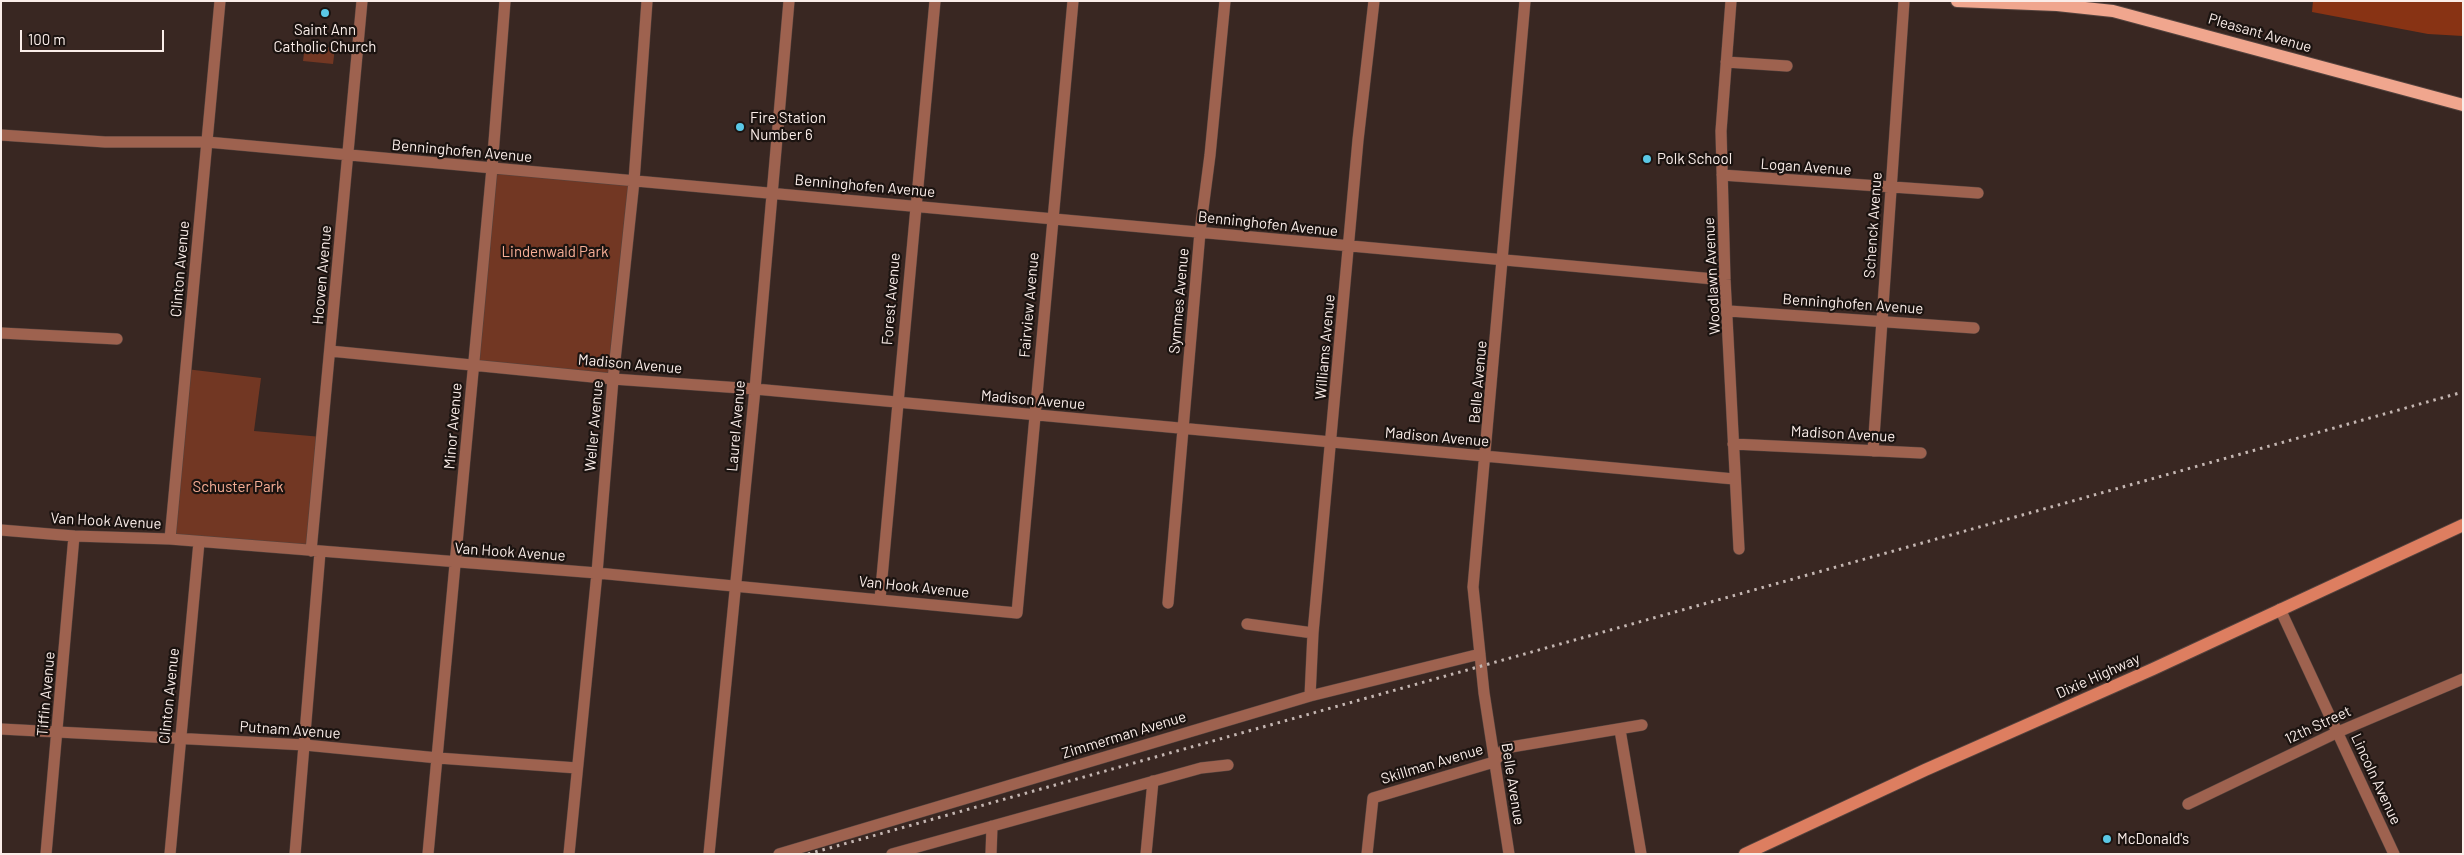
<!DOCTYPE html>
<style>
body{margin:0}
#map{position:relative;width:2464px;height:855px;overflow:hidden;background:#392722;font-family:Barlow,sans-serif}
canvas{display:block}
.frame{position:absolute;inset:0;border:2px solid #faede9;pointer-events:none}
.scale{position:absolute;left:20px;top:30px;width:144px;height:22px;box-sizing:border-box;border:2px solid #faede9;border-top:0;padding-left:6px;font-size:15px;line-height:18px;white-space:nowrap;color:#faede9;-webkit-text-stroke:4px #1b1310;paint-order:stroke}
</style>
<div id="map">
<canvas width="2464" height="855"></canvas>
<div class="frame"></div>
<div class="scale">100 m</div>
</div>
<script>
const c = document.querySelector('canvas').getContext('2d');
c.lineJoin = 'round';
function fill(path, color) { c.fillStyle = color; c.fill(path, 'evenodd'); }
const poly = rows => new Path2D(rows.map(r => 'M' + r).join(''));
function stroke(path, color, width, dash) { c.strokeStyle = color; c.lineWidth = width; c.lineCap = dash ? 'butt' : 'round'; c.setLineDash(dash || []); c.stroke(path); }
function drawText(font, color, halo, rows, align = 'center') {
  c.font = font + ' Barlow,sans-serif'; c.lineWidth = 4.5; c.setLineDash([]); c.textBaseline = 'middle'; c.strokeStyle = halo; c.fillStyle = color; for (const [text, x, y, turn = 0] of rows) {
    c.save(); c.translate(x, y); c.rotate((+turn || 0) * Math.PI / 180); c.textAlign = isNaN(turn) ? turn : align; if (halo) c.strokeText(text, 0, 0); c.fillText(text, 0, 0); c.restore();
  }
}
const green = poly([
 [305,45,335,48,333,64,303,61],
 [492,168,634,181,613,379,473,365],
 [186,369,261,378,254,431,322,437,311,551,170,539]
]);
const forest = poly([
 [2313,1,2463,1,2463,36,2428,34,2312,12]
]);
const street = poly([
 [1731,1,1721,131,1725,280,1739,549],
 [1726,62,1787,66],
 [1,135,105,142,207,142,1725,280],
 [1722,175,1978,193],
 [1729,311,1974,328],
 [1,333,117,339],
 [330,351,613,379,755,389,1734,479],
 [1733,444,1921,453],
 [1873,451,1904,1],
 [1,530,74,536,170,539,597,573,1017,613,1073,1],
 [170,539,220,1],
 [311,551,362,1],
 [880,599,935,1],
 [1168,603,1200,232,1210,155,1225,1],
 [2280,609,2394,854],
 [1247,624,1313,633],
 [1310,696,1313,633,1358,140,1374,1],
 [1,729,305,745,438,758,577,768],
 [1620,730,1641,854],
 [2188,804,2338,732,2463,679],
 [46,854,74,536],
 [170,854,199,542],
 [295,854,320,552],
 [428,854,492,168,505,1],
 [569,854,597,573,613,379,634,181,647,1],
 [709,854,755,389,789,1],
 [779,854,1310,696,1480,654],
 [892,854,1201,768,1228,765],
 [991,854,992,826],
 [1146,854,1153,781],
 [1367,854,1373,798,1494,762,1505,748,1642,725],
 [1509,854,1484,693,1473,587,1525,1]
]);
const secondary = poly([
 [1745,854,1925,770,2153,669,2463,525]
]);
const primary = poly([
 [1957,1,2057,5,2113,11,2463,105]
]);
const rail = poly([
 [808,854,2463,392]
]);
const markers = [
 [325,13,5,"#5ac8e6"],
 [740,127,5,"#5ac8e6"],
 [1647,159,5,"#5ac8e6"],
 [2107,839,5,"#5ac8e6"]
];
const poiNames = [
 ["Saint Ann",325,30,"center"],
 ["Catholic Church",325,47,"center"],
 ["Fire Station",750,118],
 ["Number 6",750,135],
 ["Polk School",1657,159],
 ["McDonald's",2117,839]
];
const streetNames = [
 ["Pleasant Avenue",2260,33,16],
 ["Benninghofen Avenue",462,151,5],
 ["Logan Avenue",1806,167,4],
 ["Benninghofen Avenue",865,186,5],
 ["Benninghofen Avenue",1268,224,6],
 ["Schenck Avenue",1873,225,-86],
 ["Clinton Avenue",180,269,-85],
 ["Hooven Avenue",322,275,-85],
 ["Woodlawn Avenue",1712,276,-93],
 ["Forest Avenue",891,299,-85],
 ["Symmes Avenue",1179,301,-85],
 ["Benninghofen Avenue",1853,304,4],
 ["Fairview Avenue",1029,305,-85],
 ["Williams Avenue",1325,347,-85],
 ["Madison Avenue",630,364,5],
 ["Belle Avenue",1478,382,-85],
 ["Madison Avenue",1033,400,5],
 ["Minor Avenue",453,426,-85],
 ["Weller Avenue",594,426,-85],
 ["Laurel Avenue",736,426,-85],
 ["Madison Avenue",1843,434,3],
 ["Madison Avenue",1437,437,5],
 ["Van Hook Avenue",106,521,3],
 ["Van Hook Avenue",510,552,4],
 ["Van Hook Avenue",914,587,6],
 ["Dixie Highway",2098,676,-24],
 ["Tiffin Avenue",46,694,-85],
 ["Clinton Avenue",169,696,-84],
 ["12th Street",2318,725,-25],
 ["Putnam Avenue",290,730,4],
 ["Zimmerman Avenue",1124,735,-17],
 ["Skillman Avenue",1432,764,-17],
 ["Lincoln Avenue",2376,779,65],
 ["Belle Avenue",1513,784,81]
];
const parkNames = [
 ["Lindenwald Park",555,252],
 ["Schuster Park",238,487]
];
fill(green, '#723723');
fill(forest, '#883314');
stroke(street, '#54433e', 12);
stroke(secondary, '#54433e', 14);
stroke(primary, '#54433e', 14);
stroke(street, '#9e624f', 11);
stroke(secondary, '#dd7e60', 12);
stroke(primary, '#f0a68e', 12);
stroke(rail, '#c4b6b2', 3, [2.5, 5]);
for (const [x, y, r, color] of markers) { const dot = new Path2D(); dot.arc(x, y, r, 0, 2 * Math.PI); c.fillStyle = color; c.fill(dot); stroke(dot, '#1b1310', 2); }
drawText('15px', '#faede9', '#1b1310', poiNames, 'left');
drawText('15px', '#faede9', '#1b1310', streetNames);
drawText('15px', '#f8af97', '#1b1310', parkNames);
</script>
